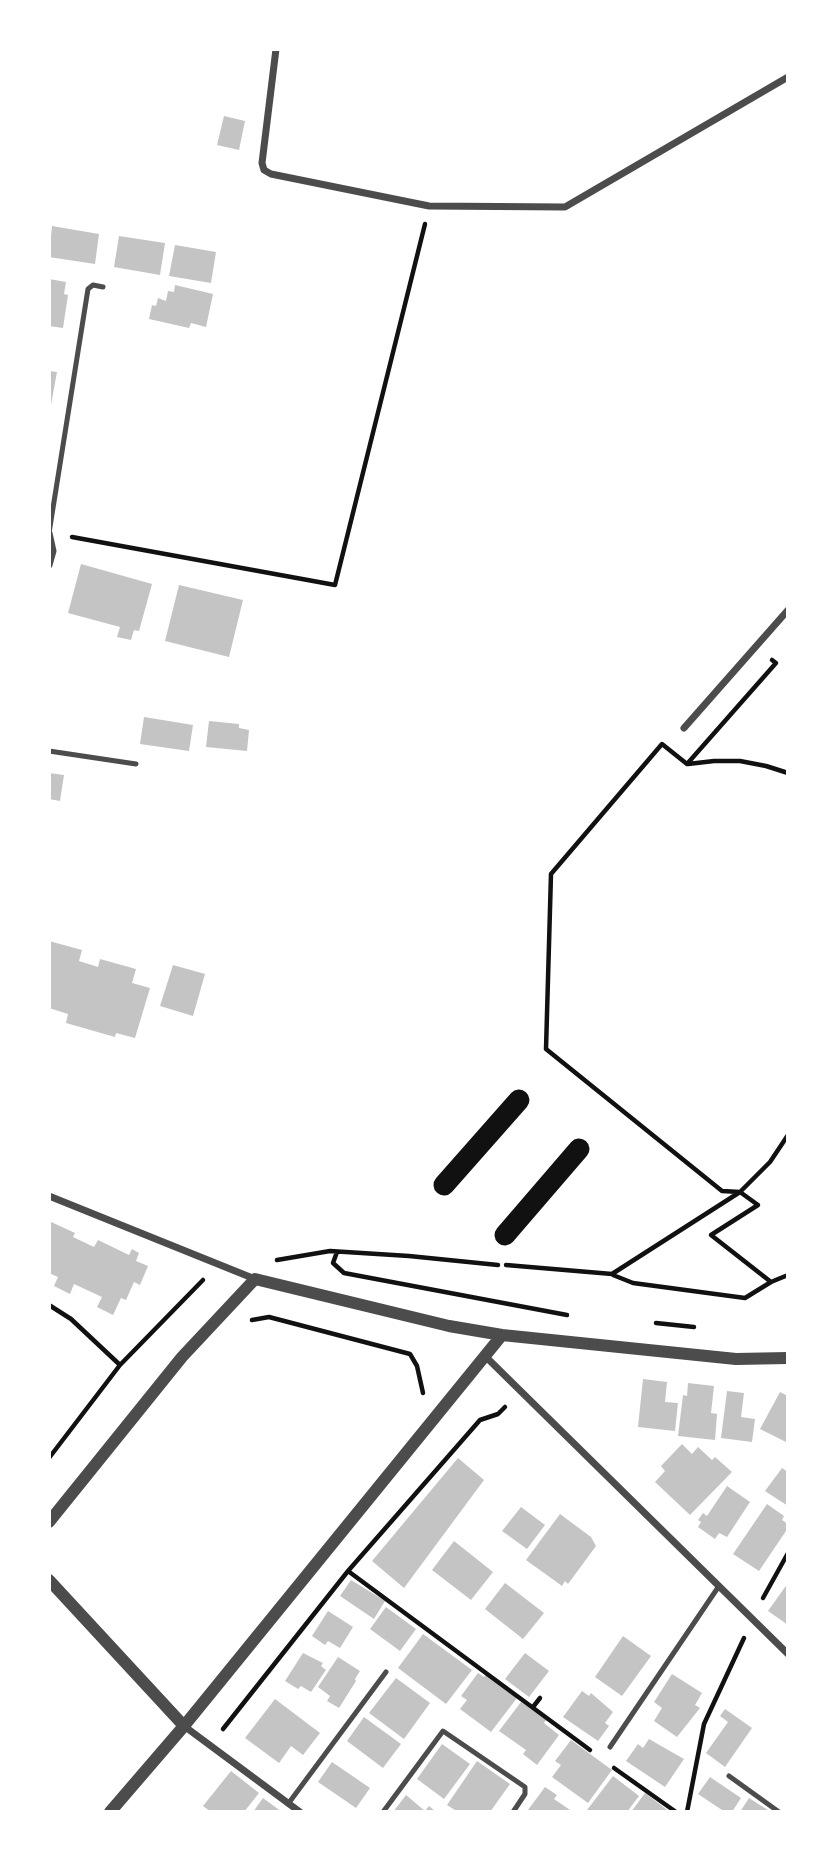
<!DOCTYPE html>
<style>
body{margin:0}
#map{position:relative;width:837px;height:1861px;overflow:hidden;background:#fff;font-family:"Fira Sans",sans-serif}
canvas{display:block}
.frame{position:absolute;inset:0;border:51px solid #fff;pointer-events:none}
</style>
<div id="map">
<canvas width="837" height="1861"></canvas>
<div class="frame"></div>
</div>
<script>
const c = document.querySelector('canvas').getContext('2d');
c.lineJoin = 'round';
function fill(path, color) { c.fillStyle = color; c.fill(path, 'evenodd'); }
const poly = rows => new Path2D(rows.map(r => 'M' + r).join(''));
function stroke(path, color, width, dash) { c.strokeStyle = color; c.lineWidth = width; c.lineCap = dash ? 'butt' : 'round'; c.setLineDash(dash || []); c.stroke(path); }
const building = poly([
 [224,116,245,121,239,150,217,145],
 [52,226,99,234,95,264,49,257],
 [119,236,165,243,160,275,114,267],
 [175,245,216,252,211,283,169,276],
 [49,279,66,282,64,294,68,295,63,328,49,326],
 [175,285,213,294,206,327,191,323,189,328,149,319,152,305,156,306,158,298,166,301,168,291,174,292],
 [49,371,57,372,50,410,49,410],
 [81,564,152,584,139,631,134,630,131,640,117,637,120,627,68,613],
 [179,585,243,600,229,657,165,641],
 [144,717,193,725,189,751,140,744],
 [209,721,239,724,239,728,249,730,247,751,206,747],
 [49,773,64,775,60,801,49,799],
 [49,941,82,950,79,961,98,967,100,959,136,969,132,983,150,988,135,1038,116,1033,115,1037,66,1023,68,1014,49,1008],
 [173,965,205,974,193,1016,160,1006],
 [49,1221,75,1233,73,1237,94,1247,98,1240,129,1255,132,1249,139,1253,136,1261,148,1266,140,1285,134,1282,126,1300,121,1298,113,1315,97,1307,102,1297,74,1284,70,1294,54,1286,58,1277,49,1273],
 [643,1379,667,1382,665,1402,678,1403,675,1431,638,1427],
 [688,1383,714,1386,711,1413,717,1414,715,1440,678,1436,683,1395,687,1396],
 [727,1391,744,1393,741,1417,755,1419,752,1442,721,1438],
 [780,1392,788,1396,788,1443,760,1429],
 [682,1444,692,1454,698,1447,712,1460,715,1457,732,1472,690,1515,655,1482,665,1471,661,1466],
 [458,1458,484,1480,404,1588,372,1561],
 [782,1468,788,1472,788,1506,765,1491],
 [727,1486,750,1502,727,1537,719,1533,715,1539,698,1527,701,1522,698,1520,703,1513,707,1516],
 [767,1504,784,1516,782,1520,788,1524,788,1528,759,1571,733,1554],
 [521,1507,545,1525,527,1549,502,1531],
 [560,1514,591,1537,596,1546,568,1584,565,1581,562,1586,526,1560],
 [454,1541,493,1572,471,1600,432,1570],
 [351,1580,385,1601,374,1619,340,1596],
 [505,1583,544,1613,523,1639,485,1609],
 [788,1583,788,1625,768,1611],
 [386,1607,416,1629,400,1651,370,1629],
 [328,1611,353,1627,340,1648,328,1641,325,1645,312,1636],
 [423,1634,472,1670,446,1704,398,1668],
 [623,1636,651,1656,622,1696,595,1677],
 [303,1653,323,1663,321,1666,326,1670,311,1692,301,1686,298,1689,285,1681],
 [525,1653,549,1671,529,1697,505,1679],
 [338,1657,360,1671,355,1679,356,1681,339,1708,327,1701,330,1696,318,1687],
 [478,1673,484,1677,486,1674,517,1698,491,1732,460,1709,467,1700,461,1696],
 [672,1674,702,1693,695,1705,700,1708,677,1737,654,1721,662,1708,654,1702],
 [396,1678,430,1703,404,1739,369,1713],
 [582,1691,589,1696,591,1693,613,1712,605,1723,609,1726,598,1741,563,1717],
 [275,1699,320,1733,303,1755,291,1746,279,1763,245,1738],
 [521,1702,546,1720,544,1723,559,1735,537,1765,523,1754,526,1750,499,1731],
 [725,1709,752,1728,725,1767,706,1753,728,1722,720,1716],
 [364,1717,401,1744,383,1768,347,1741],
 [649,1739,684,1759,665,1787,626,1761,638,1744,643,1748],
 [571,1740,612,1770,588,1803,552,1777,561,1765,555,1761],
 [442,1744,470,1764,444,1799,417,1779],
 [477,1761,510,1784,490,1812,458,1812,447,1805],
 [332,1762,370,1788,356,1808,318,1782],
 [231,1771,259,1793,244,1812,211,1812,203,1806],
 [613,1776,639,1796,627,1812,590,1812,587,1810],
 [710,1777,741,1798,732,1812,725,1812,698,1794],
 [545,1787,557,1795,554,1799,573,1812,528,1810],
 [645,1793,670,1812,631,1812],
 [406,1795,425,1811,429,1806,436,1812,393,1812],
 [263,1798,282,1812,253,1812],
 [749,1798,771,1812,740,1812]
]);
const path = poly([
 [72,537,335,585,425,224],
 [688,764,714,761,740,761,766,766,788,773],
 [337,1252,333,1263,344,1273,567,1315],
 [277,1260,330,1251,409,1256,498,1265],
 [506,1265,612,1274,740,1192,770,1162,788,1135],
 [613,1275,633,1283,745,1298,771,1282,788,1275],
 [771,1282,711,1235,758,1205,740,1192,722,1191,546,1049,551,874,662,744,687,764,776,663,772,660],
 [49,1305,71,1319,120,1365,203,1280],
 [252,1320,269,1317,410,1354,417,1366,423,1393],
 [656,1323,694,1327],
 [49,1458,120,1365],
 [348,1571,480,1420,498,1414,505,1407],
 [763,1598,788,1553],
 [533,1707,540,1698],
 [223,1729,348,1571,590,1750],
 [614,1768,676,1812],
 [687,1812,704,1724,744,1638]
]);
const service = poly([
 [49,533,88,289,93,285,103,287],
 [49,751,136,764],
 [610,1747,719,1586],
 [729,1776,779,1812],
 [288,1804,386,1672],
 [383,1812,443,1731,525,1787,525,1794,513,1812]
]);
const minor = poly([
 [276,49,262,163,264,170,271,174,429,206,565,207,788,77],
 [49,533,53,551,49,565],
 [684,728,788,610],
 [49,1196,255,1279],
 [485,1356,788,1654],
 [184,1726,300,1812]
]);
const tertiary = poly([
 [49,1522,182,1357,255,1279,449,1326,502,1335,736,1359,788,1358],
 [49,1580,184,1726],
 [110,1812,184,1726,502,1335]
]);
const motorway = poly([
 [444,1185,519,1100],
 [505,1235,579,1149]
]);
fill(building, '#c4c4c4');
stroke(path, '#111', 4.5);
stroke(service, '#4c4c4c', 5);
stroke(minor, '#4c4c4c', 7);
stroke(tertiary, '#4c4c4c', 12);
stroke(motorway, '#111', 21);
</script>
